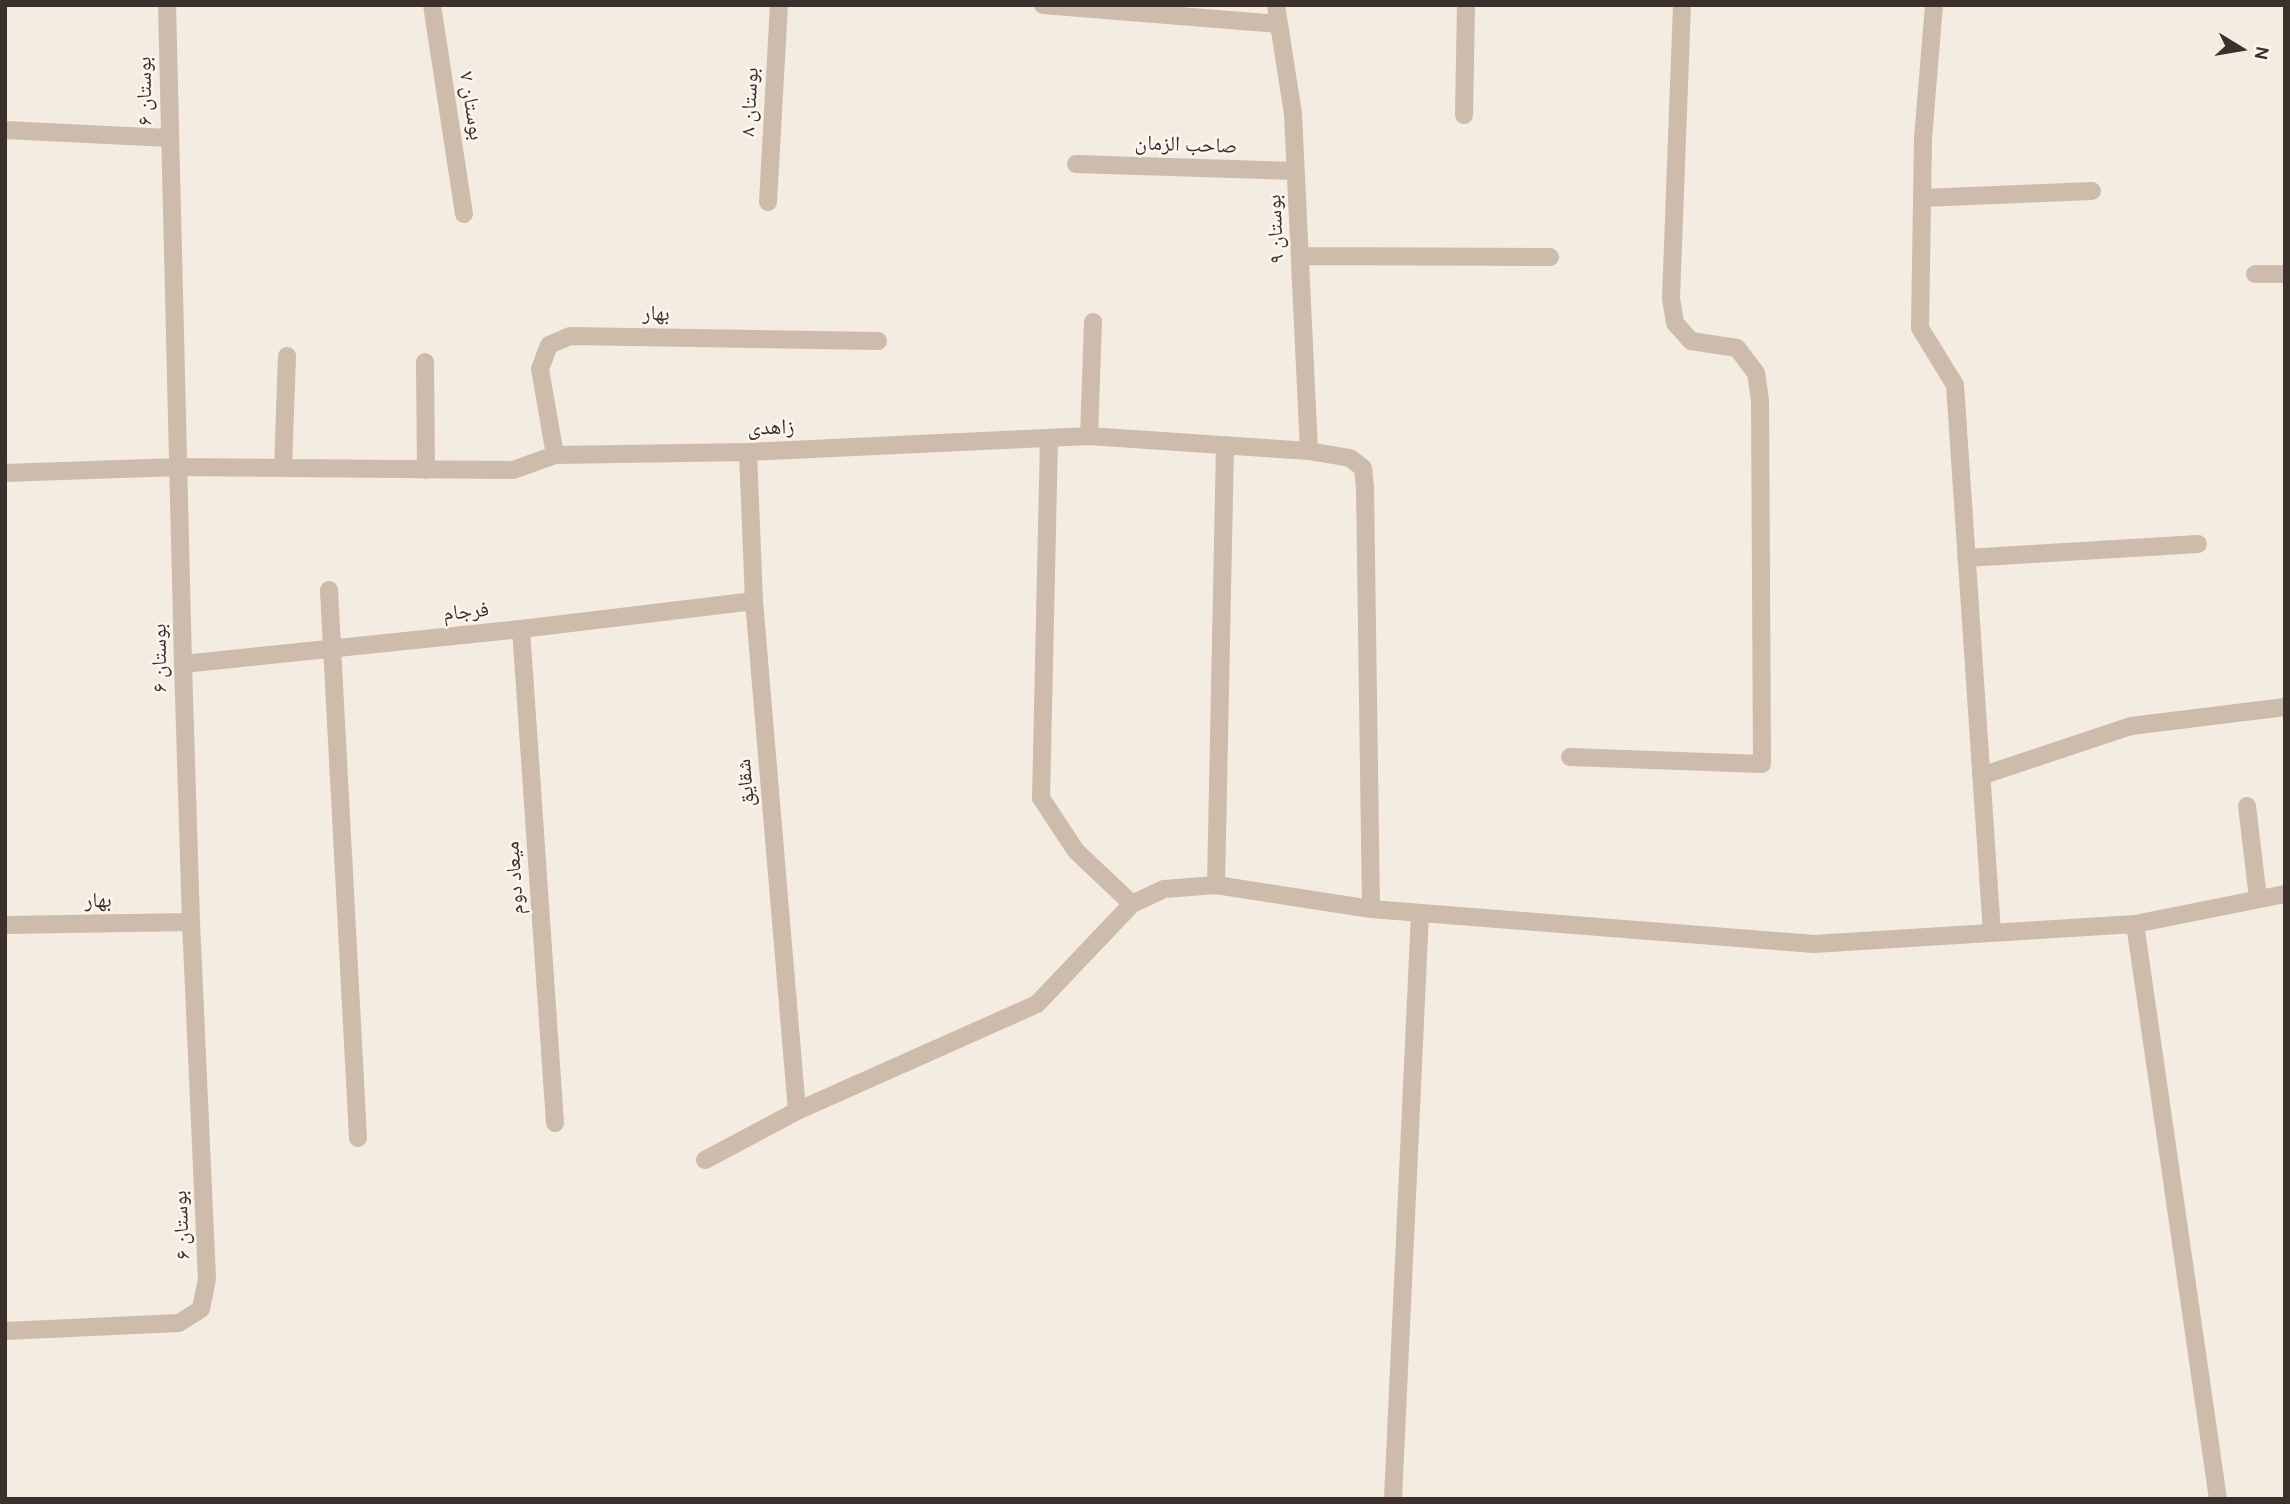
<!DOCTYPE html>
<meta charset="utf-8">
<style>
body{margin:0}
#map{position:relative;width:2290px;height:1504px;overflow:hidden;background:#f4ebe1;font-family:Karla,sans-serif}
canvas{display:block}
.frame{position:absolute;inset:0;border:7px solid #3b302b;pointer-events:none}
.north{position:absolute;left:2206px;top:14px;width:70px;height:70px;-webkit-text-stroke:5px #fbf5ee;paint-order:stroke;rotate:101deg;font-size:19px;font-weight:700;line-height:28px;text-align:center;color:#3b302b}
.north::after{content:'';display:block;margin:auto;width:24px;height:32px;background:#3b302b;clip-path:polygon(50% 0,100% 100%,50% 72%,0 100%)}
</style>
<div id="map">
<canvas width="2290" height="1504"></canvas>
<div class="frame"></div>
<div class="north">N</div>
</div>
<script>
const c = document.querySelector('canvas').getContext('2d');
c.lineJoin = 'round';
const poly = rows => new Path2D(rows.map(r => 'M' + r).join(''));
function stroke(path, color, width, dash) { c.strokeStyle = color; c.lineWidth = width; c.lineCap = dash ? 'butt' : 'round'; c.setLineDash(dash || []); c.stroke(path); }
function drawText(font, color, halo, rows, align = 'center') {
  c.font = font + ' Karla,"Noto Naskh Arabic",sans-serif'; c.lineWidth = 5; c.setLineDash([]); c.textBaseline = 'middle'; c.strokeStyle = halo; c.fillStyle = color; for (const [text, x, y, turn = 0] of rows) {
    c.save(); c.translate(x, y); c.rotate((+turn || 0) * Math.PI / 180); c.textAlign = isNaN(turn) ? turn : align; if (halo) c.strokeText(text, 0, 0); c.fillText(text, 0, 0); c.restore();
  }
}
const minor = poly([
 [432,5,464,214],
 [1043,5,1279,24],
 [1276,5,1293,114,1309,451],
 [1934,5,1923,138,1920,328,1955,385,1992,933],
 [1464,115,1466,5],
 [5,130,169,138],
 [1076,164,1295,171],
 [1922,198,2092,191],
 [768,202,779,5],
 [1300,256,1550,257],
 [2255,274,2285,274],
 [425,362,426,470],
 [1089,436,1093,322],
 [1049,438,1041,798,1076,851,1132,904],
 [748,452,754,601,797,1111],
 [555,455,540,369,549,345,570,336,878,341],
 [283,468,287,356],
 [5,473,178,467,513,470,555,455,748,452,1089,436,1309,451,1350,458,1363,468,1365,487,1371,909],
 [1966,558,2198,544],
 [329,590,358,1138],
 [521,629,555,1123],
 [183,664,521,629,754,601],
 [1570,757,1762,764,1760,400,1756,373,1737,348,1691,341,1675,323,1671,298,1682,5],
 [1981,776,2131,726,2285,707],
 [2247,806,2258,898],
 [1216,885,1225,445],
 [2135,924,2218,1499],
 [5,925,191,922],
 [705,1160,797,1111,1037,1004,1132,904,1164,889,1216,885,1371,909,1814,944,2135,924,2285,894],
 [5,1331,179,1323,201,1309,207,1279,191,922,183,664,167,5],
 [1393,1499,1420,913]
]);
const streetNames = [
 ["بوستان ۶",145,91,-91],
 ["بوستان ۸",750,102,-87],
 ["بوستان ۷",471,106,81],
 ["صاحب الزمان",1186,145,2],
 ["بوستان ۹",1276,229,-93],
 ["بهار",656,314,1],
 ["زاهدی",771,428,-2],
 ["فرجام",466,612,-6],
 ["بوستان ۶",160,658,-91],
 ["شقایق",746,783,-95],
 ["میعاد دوم",515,878,-94],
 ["بهار",98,901,-1],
 ["بوستان ۶",182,1225,-93]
];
stroke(minor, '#cdbbac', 18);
drawText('21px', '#3b302b', '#fbf5ee', streetNames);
</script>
